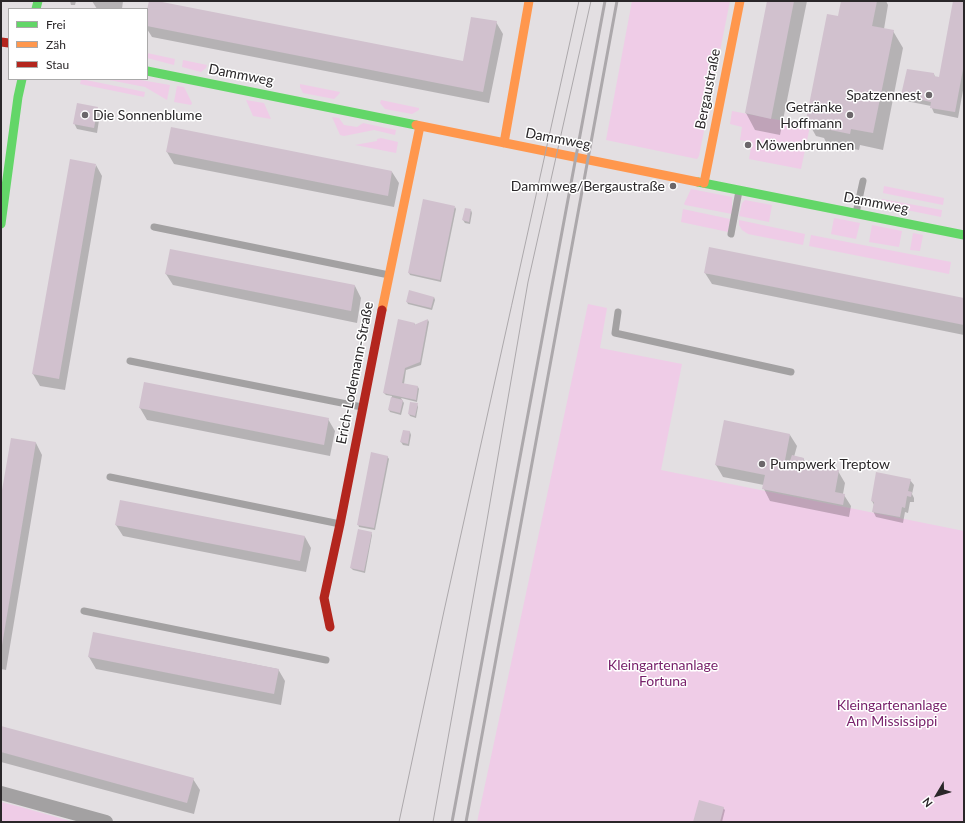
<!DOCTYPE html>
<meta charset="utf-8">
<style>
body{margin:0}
#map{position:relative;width:965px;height:823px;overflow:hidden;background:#e3dfe2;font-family:Lato,sans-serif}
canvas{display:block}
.frame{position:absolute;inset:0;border:2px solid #2a2729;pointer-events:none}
.legend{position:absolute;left:8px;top:8px;width:140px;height:72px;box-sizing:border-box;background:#fff;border:1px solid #aaa9a9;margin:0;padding:5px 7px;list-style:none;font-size:12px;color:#2a2729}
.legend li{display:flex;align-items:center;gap:8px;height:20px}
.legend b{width:20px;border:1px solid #aaa9a9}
.north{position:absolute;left:917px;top:775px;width:40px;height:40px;-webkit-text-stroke:3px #fff;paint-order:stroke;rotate:232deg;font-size:11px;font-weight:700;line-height:16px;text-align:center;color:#2a2729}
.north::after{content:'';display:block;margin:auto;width:14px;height:18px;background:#2a2729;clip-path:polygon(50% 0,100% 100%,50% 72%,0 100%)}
</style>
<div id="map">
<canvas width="965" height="823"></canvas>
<div class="frame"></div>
<ul class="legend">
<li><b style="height:5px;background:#63d668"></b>Frei</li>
<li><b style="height:5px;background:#ff974d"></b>Zäh</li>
<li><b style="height:5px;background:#b3261e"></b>Stau</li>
</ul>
<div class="north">N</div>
</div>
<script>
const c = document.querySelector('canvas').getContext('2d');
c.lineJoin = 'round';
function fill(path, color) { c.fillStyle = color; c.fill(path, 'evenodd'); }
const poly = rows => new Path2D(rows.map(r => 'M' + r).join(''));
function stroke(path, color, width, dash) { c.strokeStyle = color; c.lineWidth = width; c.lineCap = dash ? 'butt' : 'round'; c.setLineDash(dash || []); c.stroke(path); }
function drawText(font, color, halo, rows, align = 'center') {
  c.font = font + ' Lato,sans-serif'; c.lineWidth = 3; c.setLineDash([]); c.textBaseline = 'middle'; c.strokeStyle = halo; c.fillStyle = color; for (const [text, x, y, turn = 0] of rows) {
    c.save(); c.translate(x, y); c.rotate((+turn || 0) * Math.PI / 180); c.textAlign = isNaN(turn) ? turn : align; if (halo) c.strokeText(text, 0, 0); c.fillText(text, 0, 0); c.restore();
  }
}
const green = poly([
 [632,1,730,1,699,156,697,159,606,140],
 [147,53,175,59,174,65,147,58],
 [183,60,207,65,206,68,201,72,182,67],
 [81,79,145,92,144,97,80,84],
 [104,79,135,79,170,85,167,100,145,87],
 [300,84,340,92,339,94,334,99,303,93,300,87],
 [177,86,184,87,192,103,191,105,174,102],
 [246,100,264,103,271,119,253,116],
 [381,100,419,108,419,110,412,114,385,109,380,103],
 [732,111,810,126,801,169,749,159,752,142,740,140,742,127,730,124],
 [332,117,339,118,344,125,357,127,363,123,396,130,395,135,374,130,344,136,340,135],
 [381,138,398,142,396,153,355,145,377,141,377,139],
 [884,186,944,198,943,205,883,193],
 [691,189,732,197,732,214,685,205,684,204],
 [882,199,942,210,941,217,887,206,881,203],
 [745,200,772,205,769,222,739,216,742,203],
 [683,209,730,219,728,232,681,222],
 [834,218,860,223,856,239,831,234],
 [739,220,805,234,803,245,748,234,742,230,739,225],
 [872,225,902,231,899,247,869,242],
 [913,233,923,235,920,251,910,250],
 [811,235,951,262,949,274,809,246],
 [588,304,607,308,600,348,682,364,661,470,964,531,964,822,477,822],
 [1,802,17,806,74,822,1,822]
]);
const shadow = poly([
 [70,1,76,1,75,5,71,5],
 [92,1,123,1,122,9,97,9],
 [150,1,463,62,496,22,503,34,489,103,152,37,147,29,147,15],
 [768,1,807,1,780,135,755,130,746,113],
 [842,1,886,1,888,5,884,29,893,31,903,48,883,150,860,145,859,150,827,144,824,138,816,136,807,120,839,17],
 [964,3,964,85,958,118,934,113,931,106,906,101,902,95,934,74,935,77,940,78],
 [97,108,100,114,97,133,77,129,74,123],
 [172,128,392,172,399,183,394,207,174,164,167,152],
 [96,165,102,176,65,390,40,386,33,374],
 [455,207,456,209,441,282,410,275,409,273],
 [471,210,472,213,470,224,465,223,463,220],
 [705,273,964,299,964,335,712,284],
 [166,274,355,286,361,298,357,323,173,285],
 [434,297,435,300,432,310,408,304,407,302],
 [428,320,429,322,421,365,406,370,404,384,418,387,419,389,417,402,401,398,404,403,401,415,390,412,389,410,392,396,386,395,384,393,414,323,415,325],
 [417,404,418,407,416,418,410,416,409,414],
 [140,408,328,419,335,431,330,456,147,420],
 [404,431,410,432,411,435,409,446,403,445,401,442],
 [790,435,797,446,794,457,803,458,807,465,838,471,845,483,843,494,844,495,851,506,849,517,770,501,764,489,764,485,723,477,716,465],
 [12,439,36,443,42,455,6,670,1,669,1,502],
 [387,456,389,459,375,530,359,527,358,524],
 [910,480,914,485,912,494,914,498,914,502,910,502,908,513,905,512,903,523,876,517,873,511,874,505,872,501],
 [116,525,305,537,311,548,306,572,123,536],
 [371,532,372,535,365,573,353,570,351,568],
 [94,633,278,669,285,681,281,705,96,669,89,657],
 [1,727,193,779,200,790,194,814,1,762],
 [723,808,725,810,722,822,694,822]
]);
const building = poly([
 [149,1,157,1,463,61,471,17,497,21,483,92,147,26,147,10],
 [767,1,794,1,771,119,745,113],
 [841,1,877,1,872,26,894,30,873,133,851,129,850,134,816,127,817,122,806,120,827,14,838,16],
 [953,1,964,2,964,64,955,112,930,108,931,102,901,95,907,69,934,73,934,76,939,77],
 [77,103,98,107,94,128,73,124],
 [171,127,392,171,388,196,166,152],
 [70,159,96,164,59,379,32,374],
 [423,199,455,206,440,280,408,273],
 [465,208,471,209,469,222,462,220],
 [709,247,964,298,964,325,704,273],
 [170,249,355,285,351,311,165,274],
 [409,290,434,297,431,308,406,302],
 [398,319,415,323,414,325,428,319,420,362,405,368,402,383,418,386,416,400,383,393],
 [144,382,329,418,324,445,139,408],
 [391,397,403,400,400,413,388,410],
 [410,402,418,403,415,416,408,414],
 [724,420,790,434,785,460,790,461,792,455,804,458,803,463,839,470,835,492,845,494,843,505,762,489,765,475,715,465],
 [403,430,410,431,408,444,400,442],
 [11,438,36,442,2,645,1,496],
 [371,452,388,456,374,528,357,525],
 [876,472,911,479,908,491,912,492,911,497,907,496,905,508,902,507,900,517,872,512,874,502,871,501],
 [120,500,305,536,300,561,115,525],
 [358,529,372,532,364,571,350,568],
 [93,632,279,669,274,694,88,657],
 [1,726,194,778,187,803,1,752],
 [699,800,724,807,720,822,693,822]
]);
const lane = poly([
 [856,213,863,181],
 [154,227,389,275],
 [731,234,739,191],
 [618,312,615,333,791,372],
 [130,361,362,407],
 [110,477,340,524],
 [84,611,326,660]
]);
const street = poly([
 [1,793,106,822]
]);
const fast = poly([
 [36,9,38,1],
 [147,71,416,125],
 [698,182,964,235],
 [1,224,18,97,22,79]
]);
const slow = poly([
 [416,125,698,182],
 [504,143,529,1],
 [704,183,740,1],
 [382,310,420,126]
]);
const jam = poly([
 [1,42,9,43],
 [330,627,324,598,340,524,382,310]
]);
const tram = poly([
 [399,822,444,611,579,1],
 [433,822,486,526,528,282,591,1]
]);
const rail = poly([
 [452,822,605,1],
 [466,822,617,1]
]);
const markers = [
 [929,95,4,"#6b676a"],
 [85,115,4,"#6b676a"],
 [850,115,4,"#6b676a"],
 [748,145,4,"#6b676a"],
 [673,186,4,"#6b676a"],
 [762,464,4,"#6b676a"]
];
const streetNames = [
 ["Dammweg",241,75,11],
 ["Bergaustraße",708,89,-79],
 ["Dammweg",558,139,11],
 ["Dammweg",876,203,11],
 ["Erich-Lodemann-Straße",355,373,-79]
];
const poiNames = [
 ["Spatzennest",921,95],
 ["Getränke",842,107],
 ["Hoffmann",842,123],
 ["Die Sonnenblume",93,115,"left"],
 ["Möwenbrunnen",756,145,"left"],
 ["Dammweg/Bergaustraße",665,186],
 ["Pumpwerk Treptow",770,464,"left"]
];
const parkNames = [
 ["Kleingartenanlage",663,665],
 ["Fortuna",663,681],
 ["Kleingartenanlage",892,705],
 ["Am Mississippi",892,721]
];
fill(green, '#efcce7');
fill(shadow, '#0003');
fill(building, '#d1c1ce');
stroke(lane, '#a3a1a2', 7);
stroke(street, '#a3a1a2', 14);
stroke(fast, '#63d668', 9);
stroke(slow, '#ff974d', 9);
stroke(jam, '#b3261e', 9);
stroke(tram, '#aca8ab', 1);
stroke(rail, '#aca8ab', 3);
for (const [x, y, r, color] of markers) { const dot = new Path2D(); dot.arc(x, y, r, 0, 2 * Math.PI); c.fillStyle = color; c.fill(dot); stroke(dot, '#fff', 1.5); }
drawText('14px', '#2a2729', '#fff', streetNames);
drawText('14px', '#2a2729', '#fff', poiNames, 'right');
drawText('14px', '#78216b', '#fff', parkNames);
</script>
